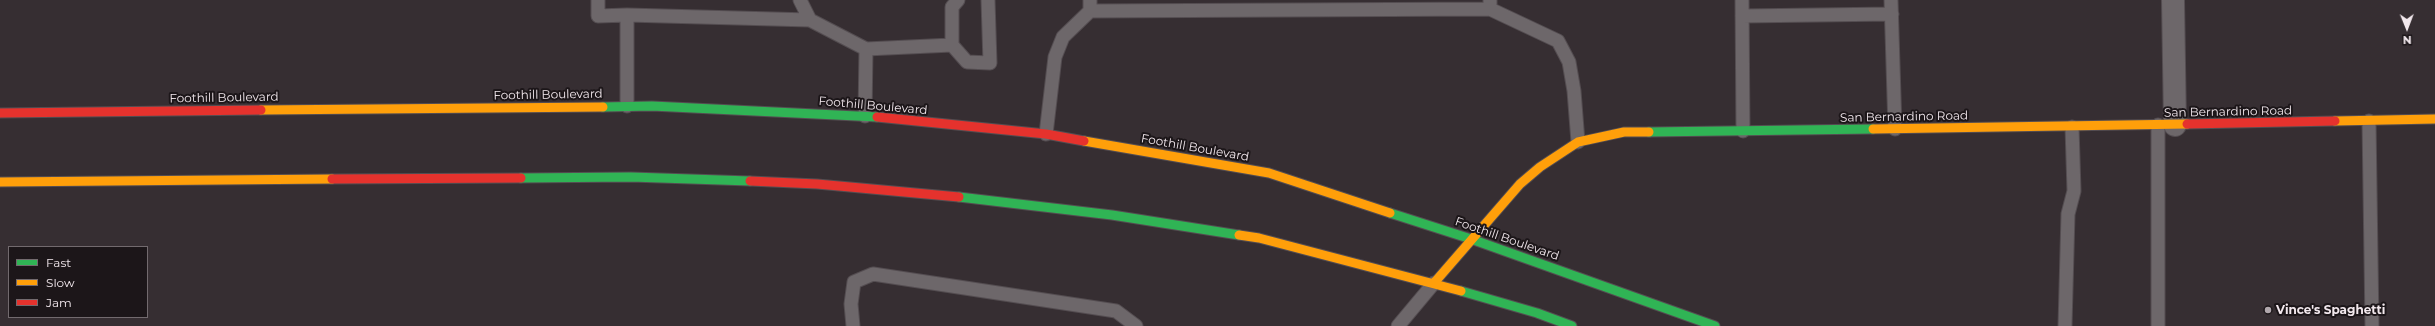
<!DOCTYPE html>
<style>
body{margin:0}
#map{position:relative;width:2435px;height:326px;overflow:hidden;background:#362e32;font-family:Montserrat,sans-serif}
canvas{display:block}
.legend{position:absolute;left:8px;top:246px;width:140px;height:72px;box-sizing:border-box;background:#1c1619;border:1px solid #726a6e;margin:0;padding:5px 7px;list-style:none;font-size:12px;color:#f2e8ed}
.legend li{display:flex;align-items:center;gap:8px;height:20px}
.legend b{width:20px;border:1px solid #726a6e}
.north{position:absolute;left:2387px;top:8px;width:40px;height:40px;-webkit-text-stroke:3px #1c1619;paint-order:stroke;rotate:179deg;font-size:11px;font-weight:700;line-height:16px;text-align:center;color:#f2e8ed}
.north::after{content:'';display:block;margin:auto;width:14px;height:18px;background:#f2e8ed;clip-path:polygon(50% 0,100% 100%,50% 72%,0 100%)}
</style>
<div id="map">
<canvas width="2435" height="326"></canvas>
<ul class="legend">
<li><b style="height:5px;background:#30b455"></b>Fast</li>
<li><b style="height:5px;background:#ff9f0a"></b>Slow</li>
<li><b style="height:5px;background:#e5322d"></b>Jam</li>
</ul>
<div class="north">N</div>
</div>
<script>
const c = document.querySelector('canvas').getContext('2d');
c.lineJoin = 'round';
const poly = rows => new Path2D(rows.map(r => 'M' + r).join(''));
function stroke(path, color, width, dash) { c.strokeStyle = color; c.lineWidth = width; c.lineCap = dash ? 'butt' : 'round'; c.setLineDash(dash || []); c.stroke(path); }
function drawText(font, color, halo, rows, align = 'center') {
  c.font = font + ' Montserrat,sans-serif'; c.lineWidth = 4; c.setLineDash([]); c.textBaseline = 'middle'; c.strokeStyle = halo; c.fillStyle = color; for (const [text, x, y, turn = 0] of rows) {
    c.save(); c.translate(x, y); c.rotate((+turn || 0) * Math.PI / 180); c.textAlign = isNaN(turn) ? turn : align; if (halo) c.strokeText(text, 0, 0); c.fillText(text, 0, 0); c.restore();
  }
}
const lane = poly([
 [598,0,598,16,627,15],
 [800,0,810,20],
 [958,0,952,7,952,45,967,62,990,63,988,0],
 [1490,0,1490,9,1558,41,1569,62,1574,91,1578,142],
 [1742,0,1743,131],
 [1891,0,1895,129],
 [1090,11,1490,9],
 [1742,16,1892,14],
 [866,49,952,45],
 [627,106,627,15,810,20,866,49,865,116],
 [2369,121,2372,326],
 [1046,134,1055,57,1063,37,1090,11,1090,0],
 [853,326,851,304,854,282,873,274,1116,311,1136,326],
 [1398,326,1434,283],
 [2065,326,2068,214,2074,191,2072,127],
 [2158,326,2158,125]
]);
const street = poly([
 [2173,0,2175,125]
]);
const fast = poly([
 [603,107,652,106,877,117],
 [1649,132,1873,129],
 [521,178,631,177,750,181],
 [959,197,1112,215,1239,235],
 [1390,213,1471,239,1715,326],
 [1461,291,1537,313,1572,326]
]);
const slow = poly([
 [261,110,603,107],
 [2335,121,2435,119],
 [1873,129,2187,124],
 [1084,141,1269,173,1390,213],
 [0,182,332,179],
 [1239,235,1259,238,1461,291],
 [1434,283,1520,184,1540,167,1578,142,1624,132,1649,132]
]);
const jam = poly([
 [0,113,261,110],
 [877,117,1046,134,1084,141],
 [2187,124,2335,121],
 [332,179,521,178],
 [750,181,817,184,959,197]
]);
const markers = [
 [2268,310,4,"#b0a7ac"]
];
const streetNames = [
 ["Foothill Boulevard",548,95,-1],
 ["Foothill Boulevard",224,98,-1],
 ["Foothill Boulevard",873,106,5],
 ["San Bernardino Road",2228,112,-1],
 ["San Bernardino Road",1904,117,-1],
 ["Foothill Boulevard",1195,148,10],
 ["Foothill Boulevard",1507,239,19]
];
const poiNames = [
 ["Vince's Spaghetti",2276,310]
];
stroke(lane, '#544d51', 15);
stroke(street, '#544d51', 24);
stroke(fast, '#544d51', 11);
stroke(slow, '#544d51', 11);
stroke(jam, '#544d51', 11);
stroke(lane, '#6d676a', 13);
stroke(street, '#6d676a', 22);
stroke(fast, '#30b455', 9);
stroke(slow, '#ff9f0a', 9);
stroke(jam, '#e5322d', 9);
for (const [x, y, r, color] of markers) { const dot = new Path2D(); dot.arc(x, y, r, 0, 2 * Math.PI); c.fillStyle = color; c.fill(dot); stroke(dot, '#1c1619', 1.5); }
drawText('12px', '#f2e8ed', '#1c1619', streetNames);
drawText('bold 12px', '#f2e8ed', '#1c1619', poiNames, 'left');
</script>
